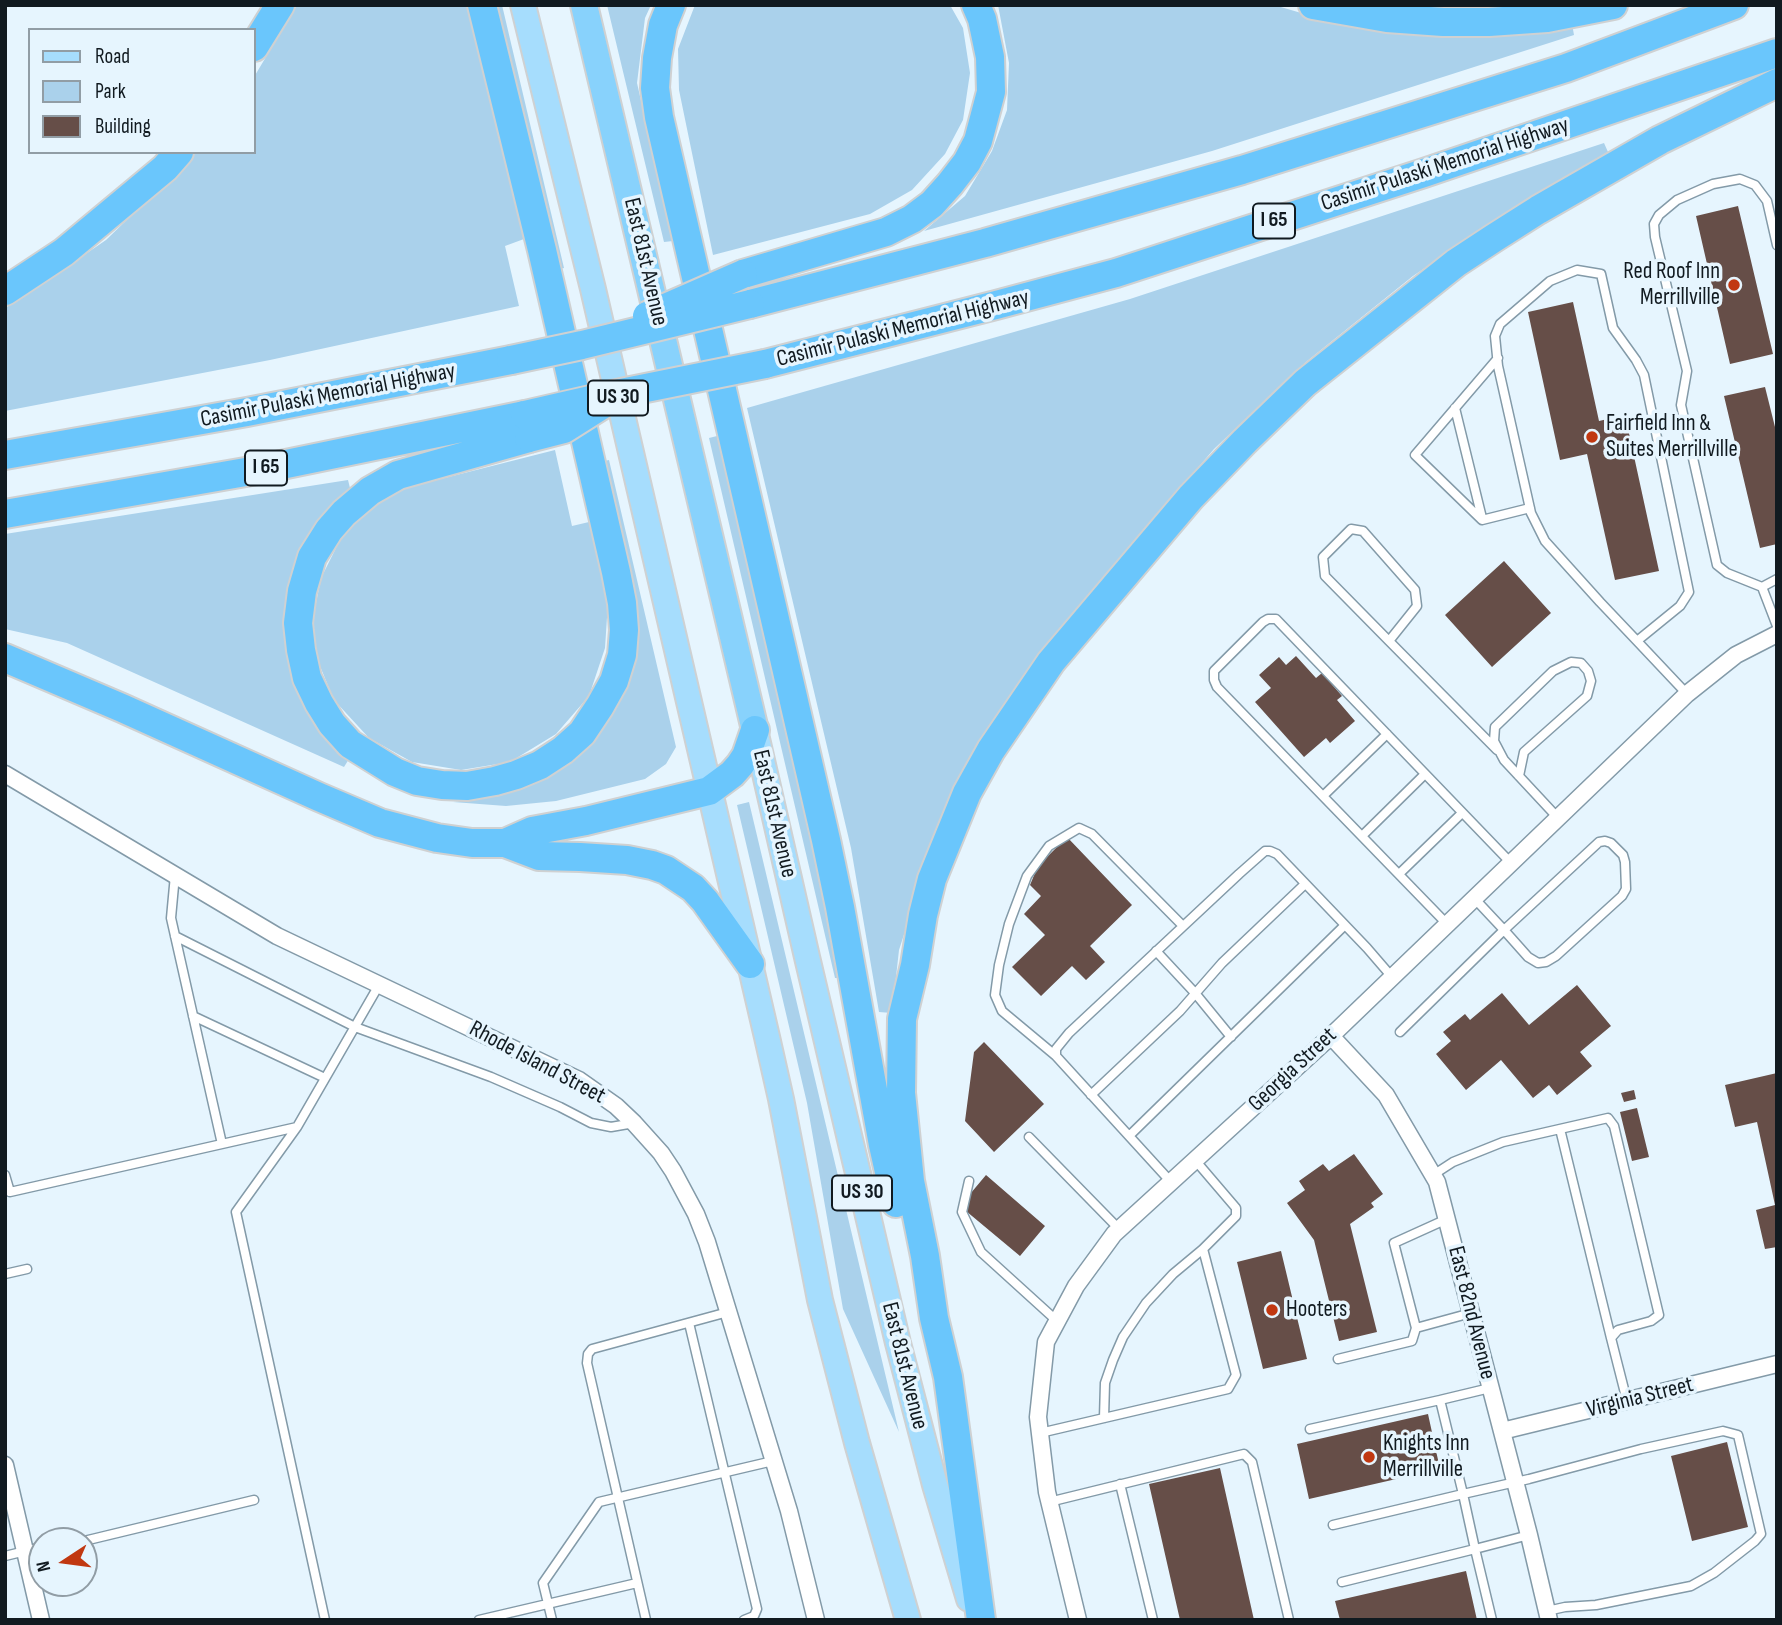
<!DOCTYPE html>
<style>
body{margin:0}
#map{position:relative;width:1782px;height:1625px;overflow:hidden;background:#e6f5fe;font-family:"Sofia Sans Condensed",sans-serif}
canvas{display:block}
.frame{position:absolute;inset:0;border:7px solid #111a20;pointer-events:none}
.legend{position:absolute;left:28px;top:28px;width:228px;height:126px;box-sizing:border-box;background:#e6f5fe;border:2px solid #919da5;margin:0;padding:9px 12px;list-style:none;font-size:21px;color:#111a20}
.legend li{display:flex;align-items:center;gap:14px;height:35px}
.legend b{width:35px;border:2px solid #919da5}
.north{position:absolute;left:28px;top:1527px;width:70px;height:70px;box-sizing:border-box;background:#e6f5fe;border:2px solid #919da5;border-radius:50%;rotate:257deg;font-size:19px;font-weight:700;line-height:28px;text-align:center;color:#111a20}
.north::after{content:'';display:block;margin:auto;width:24px;height:32px;background:#c13811;clip-path:polygon(50% 0,100% 100%,50% 72%,0 100%)}
</style>
<div id="map">
<canvas width="1782" height="1625"></canvas>
<div class="frame"></div>
<ul class="legend">
<li><b style="height:9px;background:#a6ddfd"></b>Road</li>
<li><b style="height:19px;background:#aad1eb"></b>Park</li>
<li><b style="height:19px;background:#664e48"></b>Building</li>
</ul>
<div class="north">N</div>
</div>
<script>
const c = document.querySelector('canvas').getContext('2d');
c.lineJoin = 'round';
function fill(path, color) { c.fillStyle = color; c.fill(path, 'evenodd'); }
const poly = rows => new Path2D(rows.map(r => 'M' + r).join(''));
function stroke(path, color, width, dash) { c.strokeStyle = color; c.lineWidth = width; c.lineCap = dash ? 'butt' : 'round'; c.setLineDash(dash || []); c.stroke(path); }
function drawText(font, color, halo, rows, align = 'center') {
  c.font = font + ' "Sofia Sans Condensed",sans-serif'; c.lineWidth = 7; c.setLineDash([]); c.textBaseline = 'middle'; c.strokeStyle = halo; c.fillStyle = color; for (const [text, x, y, turn = 0] of rows) {
    c.save(); c.translate(x, y); c.rotate((+turn || 0) * Math.PI / 180); c.textAlign = isNaN(turn) ? turn : align; if (halo) c.strokeText(text, 0, 0); c.fillText(text, 0, 0); c.restore();
  }
}
const green = poly([
 [297,5,470,5,524,239,505,246,519,306,270,360,5,411,5,308,17,301,106,240,170,178,193,152,254,152,254,77],
 [493,5,502,5,564,268,555,270],
 [607,5,651,5,645,18,637,83,673,241,664,242],
 [695,5,950,5,963,28,970,73,963,120,945,154,912,190,870,214,713,255,679,90,678,49],
 [998,5,1274,5,1308,15,1572,24,1574,35,1212,151,924,231,965,196,992,151,1007,110,1009,63],
 [1604,143,1608,152,1507,213,1413,276,1306,362,1214,449,1124,554,1027,675,961,773,929,857,899,950,892,1013,879,1012,851,848,747,408,1130,299],
 [717,436,819,871,839,978,835,978,709,438],
 [555,450,572,526,589,522,608,602,605,648,589,696,556,734,510,762,461,770,412,762,369,738,334,700,317,659,313,618,321,578,342,536,369,507,409,487],
 [609,460,676,747,666,764,645,779,556,801,506,806,453,802,499,796,536,783,583,751,608,715,629,672,600,462],
 [348,480,350,488,318,523,298,561,311,710,328,741,349,759,344,767,67,643,5,629,5,534],
 [749,802,899,1432,843,1309,807,1103,737,805]
]);
const building = poly([
 [1738,206,1773,354,1730,364,1696,216],
 [1573,302,1599,421,1625,415,1659,571,1615,580,1587,454,1560,460,1528,312],
 [1765,387,1777,435,1777,544,1760,548,1724,396],
 [1504,561,1551,613,1492,667,1445,615],
 [1296,656,1316,678,1322,673,1342,696,1337,700,1355,721,1330,743,1326,738,1304,757,1255,702,1271,688,1259,675,1279,657,1286,665],
 [1067,837,1132,905,1090,946,1105,962,1086,980,1072,966,1041,996,1012,967,1045,935,1024,914,1041,896,1030,885,1038,866],
 [1577,985,1611,1026,1580,1052,1592,1066,1557,1095,1549,1085,1533,1098,1501,1060,1466,1090,1436,1054,1451,1041,1443,1032,1465,1014,1470,1020,1502,993,1529,1025],
 [984,1042,1044,1104,994,1152,965,1121,974,1052],
 [1777,1073,1777,1247,1765,1249,1756,1210,1775,1205,1757,1122,1735,1127,1725,1085],
 [1634,1090,1636,1099,1624,1102,1621,1093],
 [1637,1108,1649,1157,1632,1161,1620,1112],
 [1354,1154,1383,1194,1371,1203,1374,1207,1350,1224,1377,1332,1339,1341,1314,1240,1287,1203,1305,1190,1299,1181,1323,1164,1329,1171],
 [986,1175,1045,1226,1020,1256,960,1206],
 [1281,1251,1307,1359,1263,1369,1237,1262],
 [1428,1414,1440,1469,1309,1499,1297,1444],
 [1727,1442,1748,1527,1692,1541,1671,1456],
 [1220,1468,1254,1620,1180,1620,1149,1484],
 [1466,1571,1477,1620,1340,1620,1335,1601]
]);
const service = poly([
 [1777,245,1767,201,1755,185,1740,179,1713,184,1677,200,1659,215,1654,224,1655,237,1687,371,1681,405,1717,565,1727,573,1762,587,1777,626],
 [1498,358,1415,455,1482,520,1530,508],
 [1455,408,1482,518],
 [1762,587,1777,579],
 [1389,641,1417,606,1415,590,1363,531,1351,529,1323,557,1325,576,1389,641,1497,750],
 [1637,641,1680,606,1689,592,1644,375,1636,360,1613,328,1601,274,1577,270,1550,281,1500,324,1495,336,1498,366,1531,513,1545,541,1600,602,1637,641,1687,694],
 [1519,776,1524,752,1587,696,1591,681,1588,671,1581,663,1571,662,1553,671,1495,727,1494,741,1504,760,1558,818],
 [1323,796,1387,734],
 [1362,836,1425,774],
 [1399,874,1462,813],
 [175,875,171,918,222,1144],
 [1447,924,1217,687,1214,680,1214,671,1263,622,1268,619,1276,619,1511,863],
 [175,936,355,1027,491,1077,560,1107,591,1123,611,1127,634,1123],
 [1156,951,1195,993,1231,1037],
 [193,1016,325,1078],
 [1400,1032,1504,930,1599,842,1605,841,1611,843,1623,855,1625,862,1626,889,1622,896,1556,956,1546,962,1538,963,1528,957,1504,930,1474,898],
 [1056,1056,1002,1011,995,995,999,965,1009,924,1027,876,1049,846,1079,828,1092,834,1183,926],
 [1091,1095,1180,1011,1222,963,1305,884],
 [297,1127,236,1212,325,1620],
 [1560,1129,1611,1338],
 [1129,1136,1345,925],
 [1029,1137,1119,1229],
 [5,1175,10,1192,297,1127,379,985],
 [1433,1175,1453,1162,1503,1142,1608,1118,1614,1126,1659,1315,1651,1321,1618,1330,1611,1338,1627,1401],
 [969,1181,962,1212,981,1252,1057,1321],
 [1171,1182,1056,1056,1056,1049,1069,1033,1239,874,1265,851,1270,851,1277,854,1367,948,1392,977],
 [5,1274,27,1269],
 [689,1323,757,1609,754,1616,744,1620],
 [1416,1328,1471,1313],
 [1338,1359,1412,1341,1416,1328,1394,1243,1447,1219],
 [1490,1388,1440,1400,1463,1494,1529,1479,1641,1449,1723,1431,1738,1435,1761,1534,1755,1541,1714,1573,1691,1586,1596,1605,1565,1607,1547,1611],
 [1104,1418,1105,1383,1113,1360,1123,1337,1146,1303,1173,1274,1203,1249],
 [1310,1429,1440,1400],
 [1040,1433,1228,1389,1236,1375,1203,1249,1236,1216,1236,1208,1195,1160],
 [1120,1484,1153,1620],
 [1049,1502,1244,1454,1252,1462,1289,1620],
 [1333,1525,1463,1494,1475,1549,1342,1582],
 [70,1541,81,1541],
 [84,1541,254,1500],
 [5,1556,42,1547],
 [479,1620,637,1583],
 [552,1620,543,1583,599,1502,773,1461],
 [646,1620,587,1363,588,1354,592,1349,728,1312],
 [1492,1620,1475,1549,1529,1535]
]);
const minor = poly([
 [5,774,277,936,579,1080,616,1106,634,1123,661,1153,673,1171,696,1214,707,1242,789,1511,816,1620],
 [1331,1036,1386,1095,1437,1182,1529,1535,1549,1620],
 [1502,1431,1777,1364],
 [5,1465,41,1620],
 [1078,1620,1047,1492,1038,1417,1046,1342,1076,1286,1114,1234,1331,1036,1687,694,1736,655,1777,634]
]);
const primary = poly([
 [523,5,593,289,767,1037,781,1099,820,1300,857,1443,908,1620],
 [755,730,807,957,898,1343,935,1485,969,1599]
]);
const trunk = poly([
 [584,5,755,730]
]);
const motorway = poly([
 [482,5,542,250,616,572,622,603,624,630,622,655,614,681,600,706,582,733,563,750,540,765,516,775,495,781,467,786,442,785,417,781,395,772,350,744,332,724,319,703,307,678,301,650,298,623,302,591,312,557,329,530,344,513,370,491,398,475,529,438],
 [671,5,663,25,657,58,655,88,659,117,826,840,840,907,883,1145,896,1203],
 [1313,5,1387,18,1443,22,1489,22,1547,18,1613,5],
 [254,47,280,5],
 [743,274,886,232,912,219,932,204,950,184,967,162,978,141,991,92,990,57,982,19,976,5],
 [5,291,64,252,165,168,179,152],
 [750,304,985,243,1242,170,1566,68,1734,5],
 [765,364,996,305,1116,273,1424,173,1777,53],
 [5,455,247,412,511,360],
 [5,514,257,470,525,415],
 [5,658,122,708,319,797,380,823,437,838,472,843,505,843,539,856,580,857,627,860,652,865,666,870,693,888,705,901,750,964],
 [505,843,532,831,586,821,709,791,732,774,740,765,746,756,755,730],
 [981,1620,948,1377,934,1318,925,1256,910,1181,901,1093,902,1019,915,965,923,915,932,879,967,793,991,750,1051,662,1191,497,1245,441,1305,383,1456,263,1494,238,1538,210,1660,140,1777,83]
]);
const motorwayBridge = poly([
 [647,316,743,274],
 [511,360,582,345,750,304],
 [525,415,621,393,765,364],
 [529,438,564,429,602,405]
]);
const markers = [
 [1734,285,7,"#c13811"],
 [1592,437,7,"#c13811"],
 [1272,1310,7,"#c13811"],
 [1369,1457,7,"#c13811"]
];
const shields = [
 [1274,221,42],
 [618,398,60],
 [266,468,42],
 [862,1193,60]
];
const shieldNames = [
 ["I 65",1274,221],
 ["US 30",618,398],
 ["I 65",266,468],
 ["US 30",862,1193]
];
const streetNames = [
 ["Casimir Pulaski Memorial Highway",1445,165,-18],
 ["East 81st Avenue",645,262,77],
 ["Casimir Pulaski Memorial Highway",903,329,-14],
 ["Casimir Pulaski Memorial Highway",328,396,-11],
 ["East 81st Avenue",774,814,77],
 ["Rhode Island Street",537,1063,28],
 ["Georgia Street",1293,1070,-43],
 ["East 82nd Avenue",1471,1313,76],
 ["East 81st Avenue",904,1366,76],
 ["Virginia Street",1640,1398,-14]
];
const poiNames = [
 ["Red Roof Inn",1720,272,"right"],
 ["Merrillville",1720,298,"right"],
 ["Fairfield Inn &",1606,424],
 ["Suites Merrillville",1606,450],
 ["Hooters",1286,1310],
 ["Knights Inn",1383,1444],
 ["Merrillville",1383,1470]
];
fill(green, '#aad1eb');
fill(building, '#664e48');
stroke(service, '#839aa8', 11);
stroke(minor, '#839aa8', 19);
stroke(primary, '#cfd1d2', 28);
stroke(trunk, '#cfd1d2', 30);
stroke(motorway, '#cfd1d2', 32);
stroke(service, '#fff', 8);
stroke(minor, '#fff', 16);
stroke(primary, '#a6ddfd', 24);
stroke(trunk, '#88d2fc', 26);
stroke(motorway, '#6ac6fc', 28);
stroke(motorwayBridge, '#cfd1d2', 32, []);
stroke(motorwayBridge, '#6ac6fc', 28);
for (const [x, y, r, color] of markers) { const dot = new Path2D(); dot.arc(x, y, r, 0, 2 * Math.PI); c.fillStyle = color; c.fill(dot); stroke(dot, '#e6f5fe', 2.5); }
for (const [x, y, w] of shields) { const box = new Path2D(); box.roundRect(x - w / 2, y - 17.5, w, 35, 5); c.fillStyle = '#e6f5fe'; c.fill(box); stroke(box, '#111a20', 2); }
drawText('bold 21px', '#111a20', null, shieldNames);
drawText('23px', '#111a20', '#e6f5fe', streetNames);
drawText('23px', '#111a20', '#e6f5fe', poiNames, 'left');
</script>
